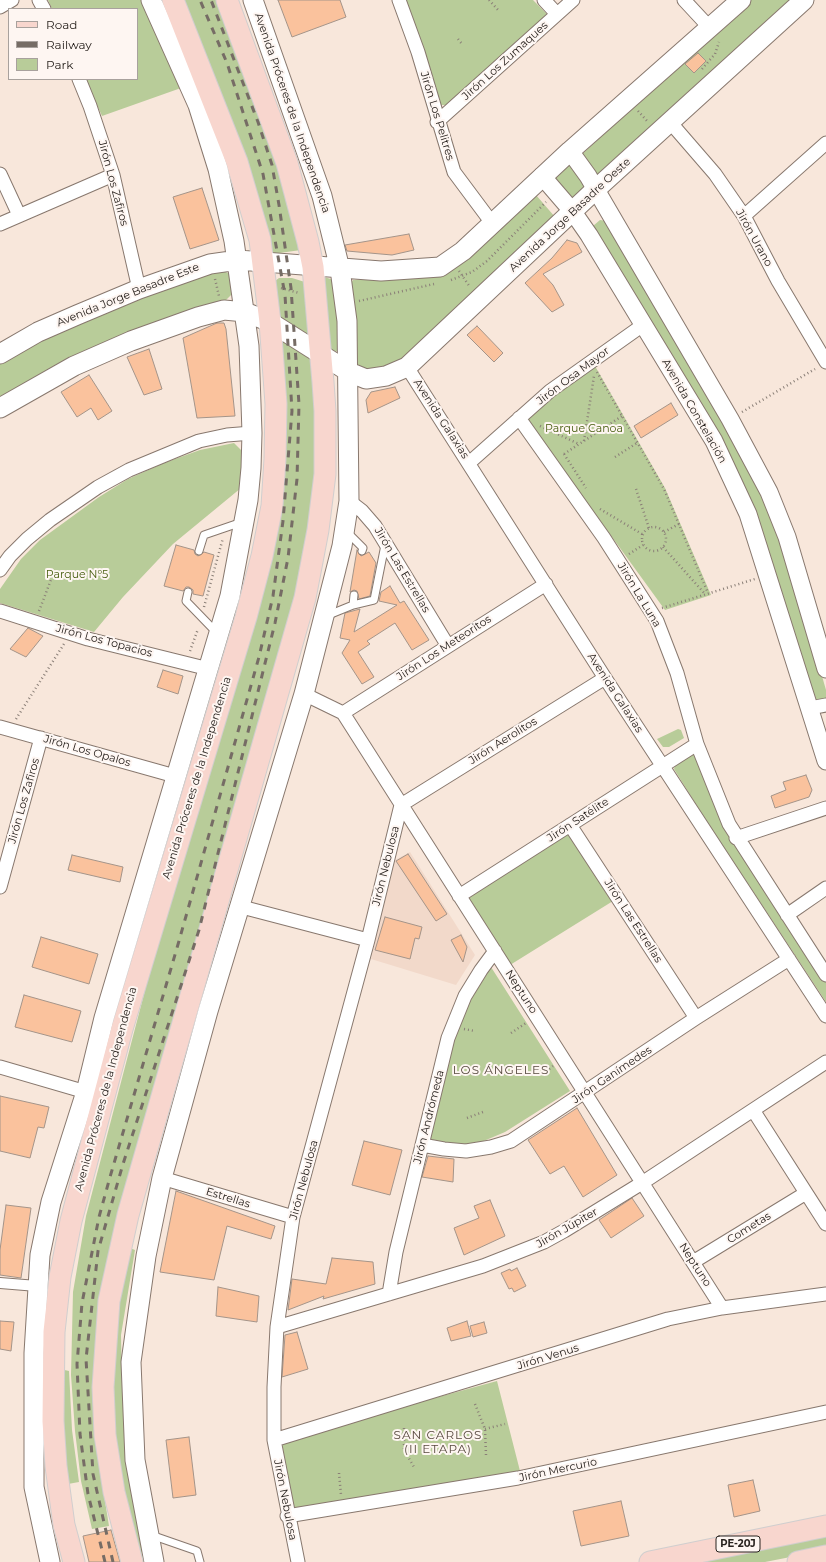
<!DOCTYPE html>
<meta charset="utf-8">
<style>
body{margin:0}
#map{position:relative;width:826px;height:1562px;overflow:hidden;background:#f8e7db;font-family:Montserrat,sans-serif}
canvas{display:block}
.legend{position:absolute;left:8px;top:8px;width:130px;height:72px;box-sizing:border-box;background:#fef6f2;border:1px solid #a8a19d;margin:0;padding:5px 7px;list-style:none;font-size:12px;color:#28221e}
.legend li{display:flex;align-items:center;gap:8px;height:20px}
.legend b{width:20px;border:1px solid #a8a19d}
</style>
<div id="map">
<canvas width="826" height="1562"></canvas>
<ul class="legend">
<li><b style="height:5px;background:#f8d6ce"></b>Road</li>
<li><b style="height:5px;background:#766c65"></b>Railway</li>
<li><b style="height:11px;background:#b8cc99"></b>Park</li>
</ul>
</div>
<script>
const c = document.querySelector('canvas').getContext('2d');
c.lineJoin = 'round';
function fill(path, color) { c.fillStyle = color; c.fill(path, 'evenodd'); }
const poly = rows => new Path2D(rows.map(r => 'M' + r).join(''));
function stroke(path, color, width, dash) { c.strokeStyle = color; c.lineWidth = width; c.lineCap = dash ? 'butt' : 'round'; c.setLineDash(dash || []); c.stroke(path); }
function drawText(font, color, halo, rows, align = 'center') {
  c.font = font + ' Montserrat,sans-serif'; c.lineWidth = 4; c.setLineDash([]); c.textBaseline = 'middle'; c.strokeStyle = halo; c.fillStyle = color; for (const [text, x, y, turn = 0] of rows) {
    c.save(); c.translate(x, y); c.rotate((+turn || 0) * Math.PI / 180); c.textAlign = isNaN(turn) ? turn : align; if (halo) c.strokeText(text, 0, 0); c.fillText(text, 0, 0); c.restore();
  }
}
const built = poly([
 [410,852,475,955,456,985,371,959,395,860]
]);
const green = poly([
 [48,0,143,0,181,88,102,116,85,79,137,79,137,9,52,9],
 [182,0,219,0,290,191,301,250,272,254],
 [402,0,533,0,548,15,450,105,438,105],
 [750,0,796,0,600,179,579,157],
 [569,165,582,174,586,189,572,198,554,179],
 [536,195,555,217,413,357,375,372,361,369,357,363,346,292,353,280,425,274,460,264,470,258],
 [600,220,607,221,732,434,782,537,826,690,826,700,817,702,812,700,772,572,593,226],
 [221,270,228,273,233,280,233,293,226,300,154,326,0,401,0,361,90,314],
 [321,276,334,280,342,348,339,351,332,352,328,348],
 [279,278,292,278,308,283,312,338,280,319,275,281],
 [282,339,317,363,316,490,297,597,107,1270,103,1489,109,1526,92,1529,81,1481,75,1431,71,1375,73,1292,86,1216,154,956,247,647],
 [595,366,665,488,711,595,665,610,527,420,562,388],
 [234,443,242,451,241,488,173,544,123,597,94,632,0,603,0,589,21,559,40,540,99,497,128,479,164,463,200,450],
 [678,729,681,730,684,738,669,747,663,747,657,739],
 [692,752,698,756,826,981,826,1002,702,814,674,769,676,761],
 [570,831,613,901,510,965,463,898],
 [491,967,570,1091,505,1132,479,1143,440,1146,432,1142,430,1137,453,1040,464,1011],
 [125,1246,135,1250,121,1335,122,1392,129,1472,145,1562,137,1562,119,1480,108,1349],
 [60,1369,69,1371,72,1430,79,1482,68,1484,61,1436],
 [497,1381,520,1471,294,1508,281,1440],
 [826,1533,826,1550,765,1562,685,1562]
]);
const building = poly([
 [278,0,340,0,346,17,292,37,278,0],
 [698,53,706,61,694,73,685,64,698,53],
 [202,188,219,240,190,249,173,197,202,188],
 [409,234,414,250,392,255,347,251,345,245,409,234],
 [567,240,577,243,582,252,543,274,553,285,564,305,552,312,525,283,552,258,567,240],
 [217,323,224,323,226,329,235,416,197,418,183,338,217,323],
 [477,326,503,353,494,362,467,335,477,326],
 [149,349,162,389,144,395,127,357,149,349],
 [89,375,112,411,98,420,91,408,77,417,61,392,89,375],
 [395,387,400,398,368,413,366,400,371,392,395,387],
 [671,403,678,415,641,438,634,426,671,403],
 [176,545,194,550,195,554,198,556,204,552,214,555,203,596,193,594,193,590,189,587,186,587,183,591,164,586,176,545],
 [357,550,361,556,369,552,376,563,370,596,359,599,357,591,354,590,350,592,357,550],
 [390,586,400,603,404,601,429,640,412,650,395,623,367,641,370,644,358,652,374,677,362,684,342,653,350,640,340,638,345,613,360,609,354,632,397,605,379,601,381,592,390,586],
 [28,628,43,636,26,657,10,649,28,628],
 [163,670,183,676,178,694,157,687,163,670],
 [806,775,812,790,809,797,775,808,771,796,786,790,783,782,806,775],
 [408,854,447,914,436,921,396,861,408,854],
 [72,855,123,867,120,882,68,870,72,855],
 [385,917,422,927,419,939,415,938,410,959,375,950,385,917],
 [461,935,467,947,463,962,451,940,461,935],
 [41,937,98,954,89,984,32,967,41,937],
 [24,995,81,1011,72,1042,15,1027,24,995],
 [0,1096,49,1107,44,1128,38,1127,30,1158,0,1151,0,1096],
 [577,1108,617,1175,583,1197,564,1166,550,1174,528,1140,577,1108],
 [364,1141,402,1150,390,1195,352,1185,364,1141],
 [428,1156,454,1159,453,1182,422,1177,428,1156],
 [176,1191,275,1226,271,1239,227,1226,214,1280,160,1272,176,1191],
 [632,1198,644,1216,611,1238,599,1220,632,1198],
 [490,1200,505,1236,464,1255,454,1228,479,1218,474,1206,490,1200],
 [6,1205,31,1208,21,1278,0,1275,0,1250,6,1205],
 [332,1258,373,1262,375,1284,323,1299,324,1296,288,1310,292,1279,326,1284,332,1258],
 [517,1268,526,1286,514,1292,512,1288,509,1289,501,1273,510,1269,511,1271,517,1268],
 [218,1287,259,1296,257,1322,216,1316,218,1287],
 [0,1321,14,1322,11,1351,0,1349,0,1321],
 [467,1321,471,1336,451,1341,447,1328,467,1321],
 [484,1322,487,1333,473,1337,470,1326,484,1322],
 [297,1332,308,1369,282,1377,285,1335,297,1332],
 [189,1437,196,1495,173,1498,166,1440,189,1437],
 [753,1480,760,1511,734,1517,728,1485,753,1480],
 [621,1501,629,1536,581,1546,573,1511,621,1501],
 [111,1530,120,1562,89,1562,83,1536,111,1530]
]);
const path = poly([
 [489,0,499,11],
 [458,39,462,44],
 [702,69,715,54,719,42],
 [638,111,648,122],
 [459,271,470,287],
 [215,279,219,296],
 [451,280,472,272,487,261,546,202],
 [281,288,299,293],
 [359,301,434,284],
 [597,372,664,489,708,593],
 [742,412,815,369],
 [540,426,579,444],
 [584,441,594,376],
 [564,454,586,488],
 [564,454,622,416],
 [615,457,637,443],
 [636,489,649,528],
 [600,509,642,534],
 '642 539a12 12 0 1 1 24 0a12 12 0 1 1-24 0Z',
 [664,532,679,524],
 [663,547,705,594],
 [629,554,643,545],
 [204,607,223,538],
 [662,608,755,579],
 [39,611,54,572],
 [190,651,198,629],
 [16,719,64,644],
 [464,1029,475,1031],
 [511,1033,526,1023],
 [543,1074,553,1066],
 [467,1118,483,1112],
 [475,1404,485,1429,486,1455],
 [404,1428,404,1450,414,1467],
 [485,1429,505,1424],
 [339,1473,341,1495]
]);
const service = poly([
 [347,532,363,548,362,551],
 [199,551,204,535,242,522],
 [188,592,186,601,218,634],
 [353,605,374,600,385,545],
 [326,616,353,605,354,595],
 [151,1535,197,1551,200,1562]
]);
const pedestrian = poly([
 [0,1283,37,1286]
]);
const minor = poly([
 [39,0,44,9],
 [399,0,418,52,454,172,492,223],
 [544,0,557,14],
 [684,0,710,28],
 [0,7,12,0],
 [79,79,90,106,113,175,139,289],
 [437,122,573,0],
 [670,122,715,174,744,216,778,281,826,362],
 [0,174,19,215],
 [744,216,826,143],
 [0,224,113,175],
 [407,367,605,678,826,1016],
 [519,418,604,538,657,621,677,673,697,744,729,824,826,975],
 [469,463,550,391,643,325],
 [349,501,362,511,375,526,448,646],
 [0,570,10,556,27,539,50,520,98,487,129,470,199,441,227,435,252,433],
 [0,611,88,639,209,669],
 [304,694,343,713,722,1308],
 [810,708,826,705],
 [343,713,546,584],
 [0,727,175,776],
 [401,805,605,678],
 [570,825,696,1018],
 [736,838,826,808],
 [0,887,41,738],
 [459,896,697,744],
 [238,906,368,940],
 [787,915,826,888],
 [0,1067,86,1092],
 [753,1110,826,1224],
 [422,1145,444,1149,466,1151,491,1147,511,1141,696,1018,789,959],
 [162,1178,293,1217],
 [693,1262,806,1193],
 [389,1294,396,1252,448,1038,465,996,481,970,495,951],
 [277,1327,483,1266,544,1242,564,1231,642,1183,826,1062],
 [274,1440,668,1319,722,1308,826,1294],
 [287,1516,518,1478,826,1412],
 [298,1562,274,1440,274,1387,277,1327,293,1217,368,940,401,805]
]);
const tertiary = poly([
 [570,151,588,176,730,419,769,492,787,537,826,669],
 [542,176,573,212,589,235,714,441,748,514,826,761]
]);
const secondary = poly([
 [0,354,38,332,77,315,139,289,210,264,238,260,381,271,440,267,463,251,570,151,741,0],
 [0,408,74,366,131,341,198,317,224,310,245,312,270,322,349,372,366,379,386,376,407,367,595,190,804,0],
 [50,1562,34,1487,34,1353,40,1255,51,1202,86,1092,104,1018,230,596,248,500,251,468,252,433,249,346,234,241,218,169,198,105,151,0],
 [154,1562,135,1460,131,1362,146,1256,162,1178,208,1011,304,694,342,546,349,501,347,321,340,269,322,196,253,0]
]);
const primary = poly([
 [74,1562,64,1525,56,1466,53,1421,54,1332,60,1277,71,1221,122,1029,246,617,262,556,272,506,275,459,276,404,270,322,260,240,237,162,173,0],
 [132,1562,114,1492,105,1435,103,1387,109,1301,128,1215,305,598,318,530,325,474,325,411,323,382,313,267,308,242,287,163,227,0],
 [650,1562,826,1526],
 [798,1562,826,1556]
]);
const rail = poly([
 [105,1562,88,1494,80,1434,77,1364,82,1303,99,1217,110,1177,179,941,259,657,273,596,283,521,292,411,285,295,263,174,227,63,200,0],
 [113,1562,93,1474,86,1359,98,1251,123,1164,199,930,275,623,288,558,297,479,299,404,291,288,279,205,272,165,258,122,211,0]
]);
const shields = [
 [738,1544,44]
];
const shieldNames = [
 ["PE-20J",738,1544]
];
const streetNames = [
 ["Jirón Los Zumaques",505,61,-42],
 ["Avenida Próceres de la Independencia",292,113,71],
 ["Jirón Los Pelitres",437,116,73],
 ["Jirón Los Zafiros",113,183,75],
 ["Avenida Jorge Basadre Oeste",570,215,-43],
 ["Jirón Urano",754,238,61],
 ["Avenida Jorge Basadre Este",128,295,-22],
 ["Jirón Osa Mayor",573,376,-37],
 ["Avenida Constelación",694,411,60],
 ["Avenida Galaxias",441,419,57],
 ["Jirón Las Estrellas",402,570,59],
 ["Jirón La Luna",639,595,59],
 ["Jirón Los Topacios",104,641,15],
 ["Jirón Los Meteoritos",444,648,-33],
 ["Avenida Galaxias",615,693,57],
 ["Jirón Aerolitos",503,741,-32],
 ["Jirón Los Opalos",87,751,16],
 ["Avenida Próceres de la Independencia",197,778,-73],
 ["Jirón Los Zafiros",24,801,-74],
 ["Jirón Satélite",578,820,-33],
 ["Jirón Nebulosa",386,866,-76],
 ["Jirón Las Estrellas",633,921,57],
 ["Neptuno",521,992,57],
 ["Jirón Ganímedes",612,1075,-34],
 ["Avenida Próceres de la Independencia",106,1089,-75],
 ["Jirón Andrómeda",429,1117,-76],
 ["Jirón Nebulosa",304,1180,-75],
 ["Estrellas",228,1198,17],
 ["Jirón Júpiter",567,1228,-30],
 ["Cometas",749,1228,-32],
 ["Neptuno",695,1265,57],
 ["Jirón Venus",548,1357,-17],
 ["Jirón Mercurio",558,1470,-12],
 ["Jirón Nebulosa",285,1500,79]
];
const parkNames = [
 ["Parque Canoa",584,429],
 ["Parque Nº5",77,575]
];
const neighbourhoodNames = [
 ["LOS ÁNGELES",501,1070],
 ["SAN CARLOS",438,1435],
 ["(II ETAPA)",438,1449]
];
fill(built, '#f2d9ca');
fill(green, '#b8cc99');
fill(building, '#fac29d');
stroke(building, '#a49489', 1);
stroke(service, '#88786e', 9);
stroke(pedestrian, '#88786e', 12);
stroke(minor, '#88786e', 15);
stroke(tertiary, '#88786e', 19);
stroke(secondary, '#88786e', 21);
stroke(primary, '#d0cece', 23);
stroke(path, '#8a7f77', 2.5, [1, 3]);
stroke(service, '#fff', 7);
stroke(pedestrian, '#fff', 10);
stroke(minor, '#fff', 13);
stroke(tertiary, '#fff', 17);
stroke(secondary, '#fff', 19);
stroke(primary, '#f8d6ce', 21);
stroke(rail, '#766c65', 3, [7, 7]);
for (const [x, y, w] of shields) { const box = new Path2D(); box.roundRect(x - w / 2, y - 8, w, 16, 3); c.fillStyle = '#fef6f2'; c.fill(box); stroke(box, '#28221e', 1); }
drawText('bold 10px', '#28221e', null, shieldNames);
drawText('11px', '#28221e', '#fef6f2', streetNames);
drawText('11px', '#475e0f', '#fef6f2', parkNames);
c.letterSpacing = '1px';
drawText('12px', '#57493f', '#fef6f2', neighbourhoodNames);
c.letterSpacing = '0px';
</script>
